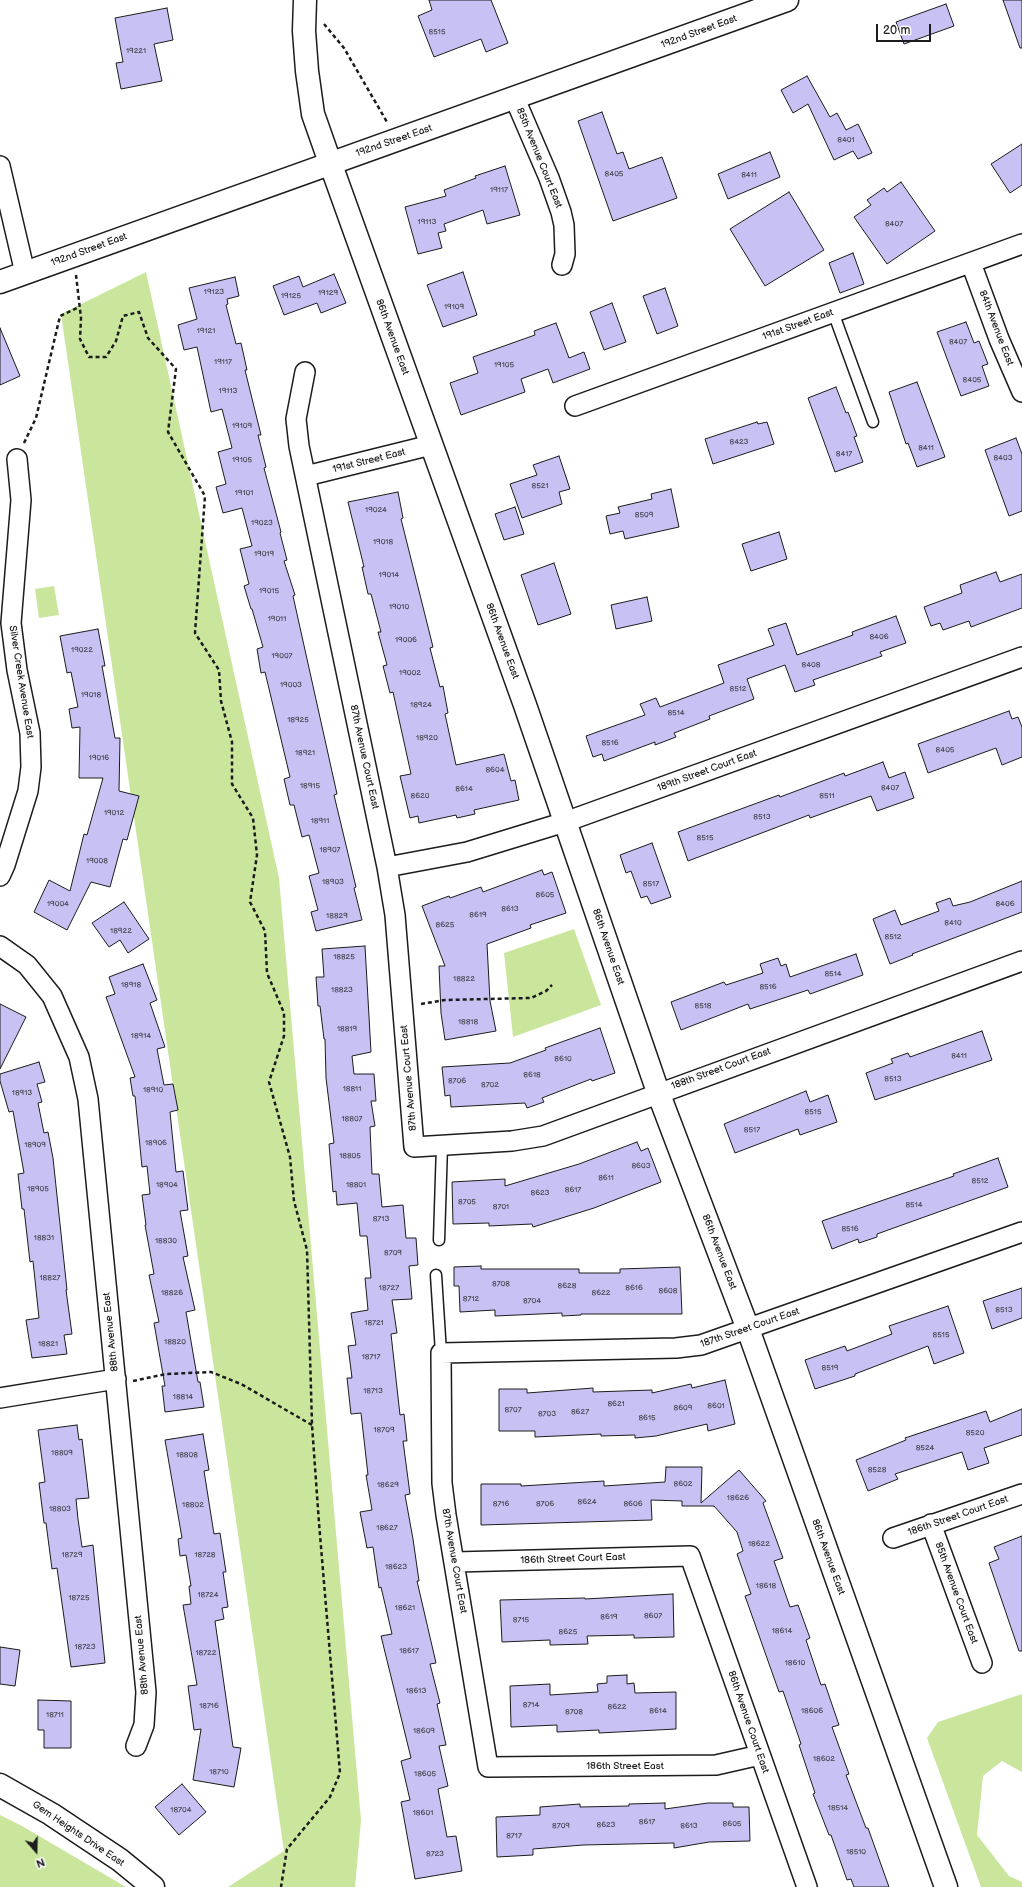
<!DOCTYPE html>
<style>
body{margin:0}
#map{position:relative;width:1022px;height:1887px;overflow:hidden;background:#fff;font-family:"Balsamiq Sans",sans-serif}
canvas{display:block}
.north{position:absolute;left:16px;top:1831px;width:40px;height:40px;-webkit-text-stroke:3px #fff;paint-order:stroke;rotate:160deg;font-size:11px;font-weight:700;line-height:16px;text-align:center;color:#1c1c1c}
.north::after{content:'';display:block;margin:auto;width:14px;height:18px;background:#1c1c1c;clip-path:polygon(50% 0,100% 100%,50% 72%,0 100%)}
.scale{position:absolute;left:876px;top:24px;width:55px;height:18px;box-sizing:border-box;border:2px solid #1c1c1c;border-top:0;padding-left:5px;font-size:12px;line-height:14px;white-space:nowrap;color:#1c1c1c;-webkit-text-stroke:3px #fff;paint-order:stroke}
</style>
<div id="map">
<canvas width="1022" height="1887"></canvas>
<div class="north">N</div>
<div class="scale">20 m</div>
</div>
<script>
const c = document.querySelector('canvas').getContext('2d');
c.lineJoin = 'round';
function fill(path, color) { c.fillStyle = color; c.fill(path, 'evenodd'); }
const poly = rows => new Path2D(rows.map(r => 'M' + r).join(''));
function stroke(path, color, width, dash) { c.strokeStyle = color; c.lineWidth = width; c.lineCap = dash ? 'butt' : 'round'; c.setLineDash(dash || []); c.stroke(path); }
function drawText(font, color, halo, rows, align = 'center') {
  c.font = font + ' "Balsamiq Sans",sans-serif'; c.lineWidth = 4; c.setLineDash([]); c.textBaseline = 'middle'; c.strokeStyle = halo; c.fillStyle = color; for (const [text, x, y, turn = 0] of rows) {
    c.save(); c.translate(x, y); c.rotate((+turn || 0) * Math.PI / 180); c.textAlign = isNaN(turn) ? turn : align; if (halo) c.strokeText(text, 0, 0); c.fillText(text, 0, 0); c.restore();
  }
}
const green = poly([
 [146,272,279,878,361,1820,355,1887,228,1887,284,1851,61,314],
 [54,586,59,615,39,618,35,589],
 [574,929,601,1005,513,1037,504,953],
 [1022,1694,1022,1772,1002,1761,983,1776,977,1835,1009,1876,1022,1882,1022,1887,981,1887,927,1738,938,1722],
 [0,1815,22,1826,126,1887,0,1887]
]);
const building = poly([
 [429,0,491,0,508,43,486,52,481,39,434,57,418,16,432,10,429,0],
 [1003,0,1022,0,1022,48,1020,48,1003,0],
 [946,4,954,26,904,44,896,22,946,4],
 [167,8,173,40,154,44,162,81,121,89,116,63,123,62,115,18,167,8],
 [807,76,830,117,837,113,846,130,858,124,872,153,858,159,853,151,834,160,808,104,793,113,781,90,807,76],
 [602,112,617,154,623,152,629,169,662,157,677,198,613,221,578,121,602,112],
 [1022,144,1022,185,1010,193,991,164,1022,144],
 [770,152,780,177,728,199,718,174,770,152],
 [505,166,520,215,487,224,483,210,444,224,446,231,438,233,442,248,418,254,405,207,446,196,444,190,476,178,475,176,505,166],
 [901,182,935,231,887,264,854,217,871,205,867,200,884,188,887,192,901,182],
 [789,192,824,250,765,286,730,229,789,192],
 [853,253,864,284,840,293,829,263,853,253],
 [463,272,477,315,443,327,427,285,463,272],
 [334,274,346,303,321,313,317,303,284,315,273,286,299,276,303,287,334,274],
 [235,277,239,296,227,299,228,304,226,305,236,344,241,343,247,370,245,370,261,435,258,435,266,467,264,468,281,532,280,533,287,560,284,561,295,595,293,596,337,794,334,795,356,887,354,888,362,920,316,931,311,912,318,910,309,876,319,873,309,835,302,837,294,805,290,805,284,779,290,777,265,672,261,673,257,649,263,647,252,609,251,609,244,586,249,584,240,549,252,546,242,508,223,513,216,487,226,484,218,452,232,448,222,409,211,412,197,347,184,350,178,325,197,319,189,288,235,277],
 [665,288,678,326,657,334,643,296,665,288],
 [612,303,626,342,604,350,590,312,612,303],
 [966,322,974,343,979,341,988,364,982,366,989,386,961,396,937,332,966,322],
 [556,323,569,358,584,352,590,369,553,383,548,369,521,379,525,392,461,415,450,383,478,373,473,357,535,335,534,331,556,323],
 [0,328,20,376,0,385,0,328],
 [917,382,945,457,917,467,908,443,906,444,889,392,917,382],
 [836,387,846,413,848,412,857,436,854,437,863,462,835,472,808,398,836,387],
 [757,422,758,424,767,422,774,444,713,464,705,439,757,422],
 [1016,438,1022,454,1022,511,1009,516,985,450,1016,438],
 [559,456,570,489,559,492,562,504,522,518,510,484,537,475,533,465,559,456],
 [671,489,679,527,625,539,623,531,610,534,606,516,620,513,618,507,652,499,651,494,671,489],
 [398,492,403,518,401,519,433,647,430,648,440,687,443,686,448,713,445,714,456,765,504,754,511,781,515,780,519,800,474,810,475,814,457,818,456,815,419,823,418,816,410,818,400,776,411,774,393,692,390,693,383,666,387,665,378,632,381,632,371,594,368,594,362,567,364,567,348,502,398,492],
 [515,507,524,534,504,540,495,514,515,507],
 [779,532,787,559,751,571,742,544,779,532],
 [554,563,571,614,538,625,521,575,554,563],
 [996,572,1000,582,1022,574,1022,608,971,627,969,621,943,630,940,623,931,626,924,607,962,593,960,585,996,572],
 [647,597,652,621,616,629,611,605,647,597],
 [896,616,906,643,880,652,882,656,813,680,815,685,795,692,785,665,747,679,754,699,709,716,710,719,674,733,676,737,655,745,655,742,604,761,602,754,593,757,586,736,645,715,640,704,656,698,660,707,724,683,718,665,774,645,768,629,786,623,797,655,853,635,852,632,896,616],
 [98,629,105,666,102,666,115,738,120,738,119,791,139,796,127,840,123,839,110,887,91,882,67,930,34,912,49,880,70,891,84,834,87,835,103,778,79,778,80,727,72,728,69,709,78,707,71,672,67,673,60,636,98,629],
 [1009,711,1012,719,1018,717,1022,727,1022,757,1002,765,996,748,928,773,918,744,1009,711],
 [883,762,889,778,905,772,914,798,877,811,871,796,810,818,809,815,688,861,678,832,779,795,780,797,844,773,845,776,883,762],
 [652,843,671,897,651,904,647,896,641,898,631,871,626,873,620,855,652,843],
 [542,870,544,875,552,872,566,913,530,925,531,928,487,944,490,1001,496,1031,445,1040,441,1013,439,966,445,966,422,906,449,896,450,898,481,887,483,892,542,870],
 [1022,881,1022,912,912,954,913,955,890,964,873,919,895,910,901,925,939,911,936,903,950,898,953,906,970,902,1022,881],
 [124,902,149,939,128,953,120,940,109,947,92,923,124,902],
 [365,946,371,1052,352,1056,354,1074,374,1074,376,1101,371,1101,375,1126,370,1127,372,1174,379,1174,382,1207,403,1205,406,1238,416,1238,418,1265,409,1266,412,1299,392,1300,397,1333,391,1334,400,1415,404,1414,407,1441,403,1441,410,1494,405,1495,413,1539,419,1581,417,1581,436,1663,430,1664,440,1703,437,1704,446,1745,439,1746,448,1786,438,1789,447,1837,456,1836,462,1871,415,1879,401,1802,410,1800,401,1761,411,1758,381,1636,392,1634,381,1587,379,1588,373,1547,367,1548,360,1512,372,1510,366,1475,368,1475,361,1413,351,1414,347,1378,352,1378,348,1346,356,1345,351,1313,368,1310,365,1278,371,1278,367,1236,360,1236,357,1203,337,1205,336,1191,333,1192,329,1144,334,1143,326,1078,325,1039,324,1039,320,1006,318,1006,316,977,324,977,322,949,365,946],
 [856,954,863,975,810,994,808,990,750,1009,748,1004,681,1030,671,1002,724,982,726,985,763,973,760,964,778,958,781,966,786,964,790,977,856,954],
 [143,964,157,1000,150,1003,165,1047,157,1049,164,1085,173,1084,178,1110,170,1112,176,1172,183,1171,188,1210,180,1211,188,1256,183,1257,195,1310,186,1312,198,1382,200,1382,204,1407,165,1412,162,1386,165,1386,154,1323,159,1322,149,1275,154,1274,145,1225,146,1225,142,1195,150,1194,147,1166,142,1167,135,1096,133,1096,130,1078,135,1077,106,997,115,994,109,977,143,964],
 [0,1004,26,1017,0,1069,0,1004],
 [600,1028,615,1073,592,1081,591,1079,542,1098,544,1102,527,1108,525,1103,451,1107,450,1095,445,1096,442,1067,510,1063,546,1050,545,1048,600,1028],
 [982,1031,992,1060,875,1100,866,1073,893,1063,891,1059,908,1053,910,1057,982,1031],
 [39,1062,45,1082,37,1084,42,1102,38,1103,44,1133,48,1132,53,1158,67,1290,66,1290,72,1334,64,1335,67,1354,32,1358,26,1320,39,1318,33,1261,30,1262,24,1209,22,1209,18,1174,24,1173,13,1111,9,1112,0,1081,0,1074,39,1062],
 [806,1091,810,1102,828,1095,837,1122,800,1135,798,1129,735,1153,724,1124,806,1091],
 [637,1142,641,1151,648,1148,661,1182,594,1208,533,1227,532,1224,489,1226,489,1223,453,1224,452,1182,505,1179,505,1186,579,1164,637,1142],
 [998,1158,1008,1187,877,1234,877,1237,859,1243,858,1239,832,1249,822,1221,954,1176,953,1174,998,1158],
 [481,1266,481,1269,579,1269,579,1273,620,1273,620,1269,680,1267,682,1314,581,1314,581,1315,562,1316,562,1313,495,1316,495,1310,460,1312,459,1286,454,1286,454,1267,481,1266],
 [1022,1288,1022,1318,992,1329,983,1301,1022,1288],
 [948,1306,964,1353,934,1364,928,1346,855,1374,855,1376,815,1389,805,1360,845,1346,847,1351,892,1334,889,1326,948,1306],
 [725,1380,735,1424,708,1431,707,1424,656,1436,635,1438,635,1435,601,1436,601,1434,535,1437,535,1431,499,1431,499,1389,527,1389,527,1393,593,1388,593,1392,652,1390,652,1393,691,1384,692,1388,725,1380],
 [1022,1409,1022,1435,984,1448,989,1463,968,1470,962,1452,895,1474,898,1479,868,1491,856,1460,906,1440,905,1438,986,1411,990,1422,1022,1409],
 [77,1425,79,1440,82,1439,89,1498,76,1499,78,1519,82,1547,93,1545,105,1663,71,1667,57,1568,52,1569,46,1523,44,1523,39,1483,45,1482,38,1430,77,1425],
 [203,1434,209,1470,204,1471,214,1534,220,1533,226,1572,223,1572,228,1607,222,1608,224,1619,215,1621,233,1747,241,1748,234,1787,193,1780,201,1729,194,1730,188,1686,197,1685,183,1605,191,1604,189,1586,191,1586,186,1555,180,1556,178,1539,182,1538,165,1440,203,1434],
 [666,1467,702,1467,701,1503,739,1470,766,1501,763,1503,783,1558,774,1561,790,1607,798,1605,810,1638,806,1640,821,1685,825,1684,839,1725,832,1727,849,1774,846,1775,866,1828,868,1828,889,1887,854,1887,851,1879,847,1880,831,1835,829,1835,813,1794,815,1793,799,1745,801,1744,783,1691,779,1692,745,1596,751,1594,737,1554,743,1551,737,1532,714,1506,682,1506,682,1501,651,1500,652,1520,481,1525,481,1484,521,1484,521,1486,604,1481,604,1486,665,1482,666,1467],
 [1022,1536,1022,1651,1019,1651,989,1563,999,1559,994,1547,1022,1536],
 [673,1594,674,1637,634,1638,634,1635,587,1636,588,1644,550,1645,550,1640,502,1642,500,1600,585,1598,585,1599,673,1594],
 [0,1647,20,1650,15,1686,0,1684,0,1647],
 [627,1675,627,1684,634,1683,635,1693,676,1692,676,1729,599,1733,599,1730,557,1732,557,1725,511,1727,510,1686,550,1684,550,1695,598,1692,597,1684,607,1683,607,1676,627,1675],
 [38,1700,71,1701,71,1748,44,1748,44,1730,38,1730,38,1700],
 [182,1784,206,1812,179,1835,155,1807,182,1784],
 [665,1803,665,1809,708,1803,733,1803,733,1807,749,1807,750,1841,709,1842,674,1848,674,1843,583,1845,533,1849,533,1855,497,1857,496,1817,540,1815,540,1807,580,1804,580,1807,629,1806,629,1804,665,1803]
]);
const path = poly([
 [324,24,344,48,387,122],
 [76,275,81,318,80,339,89,357,106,357,116,341,123,316,139,312,148,338,176,369,168,432,205,496,195,633,219,670,221,701,232,742,232,784,253,818,257,855,250,902,265,931,267,973,284,1013,284,1036,269,1082,290,1157,294,1201,307,1250,312,1425,319,1523,340,1773,330,1797,287,1849,281,1887],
 [24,443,36,418,60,316,79,307],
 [421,1004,445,1000,531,998,546,991,552,985],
 [133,1381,166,1374,211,1372,241,1384,312,1425]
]);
const lane = poly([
 [833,312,873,422],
 [439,1240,442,1145],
 [436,1275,441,1353]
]);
const street = poly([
 [515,99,549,178,561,212,564,225,565,254,562,265],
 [0,166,25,273],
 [971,263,999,339,1022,392],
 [305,372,296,419,299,446,387,867,395,915,414,1147,512,1141,543,1136,1022,961],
 [575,406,1022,244],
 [306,476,431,445],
 [387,867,467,852,565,822,1022,657],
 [0,876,5,865,28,791,31,767,30,733,17,670,11,623,21,500,17,459],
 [0,946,27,965,52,996,79,1057,88,1099,146,1692,144,1725,136,1746],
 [0,1398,116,1379],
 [931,1524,982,1663],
 [893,1538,1022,1494],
 [455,1562,690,1556,807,1887],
 [760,1755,716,1765,488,1767,446,1515,442,1483,441,1353,676,1348,701,1345,1022,1232]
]);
const secondary = poly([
 [305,0,304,31,307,71,313,114,326,151,525,705,658,1092,748,1329,946,1887],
 [0,282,787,0],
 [0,1785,51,1814,120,1860,153,1887]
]);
const numberNames = [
 ["8515",437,32],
 ["19221",136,51],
 ["8401",846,140],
 ["8405",614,174],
 ["8411",749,175],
 ["19117",499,190],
 ["19113",427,222],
 ["8407",894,224],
 ["19123",214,292],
 ["19129",328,293],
 ["19125",291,296],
 ["19109",454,307],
 ["19121",206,331],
 ["8407",958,342],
 ["19117",223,362],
 ["19105",504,365],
 ["8405",972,380],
 ["19113",228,391],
 ["19109",242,426],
 ["8423",739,442],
 ["8411",926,448],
 ["8417",844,454],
 ["8403",1003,458],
 ["19105",242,460],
 ["8521",540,486],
 ["19101",244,493],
 ["19024",376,510],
 ["8509",644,515],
 ["19023",262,523],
 ["19018",383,542],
 ["19019",264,554],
 ["19014",389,575],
 ["19015",269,591],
 ["19010",399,607],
 ["19011",277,619],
 ["8406",879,637],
 ["19006",406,640],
 ["19022",82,650],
 ["19007",282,656],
 ["8408",811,665],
 ["19002",410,673],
 ["19003",291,685],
 ["8512",738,689],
 ["19018",91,695],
 ["18924",421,705],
 ["8514",676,713],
 ["18925",298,720],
 ["18920",427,738],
 ["8516",610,743],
 ["8405",945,750],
 ["18921",305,753],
 ["19016",99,758],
 ["8604",495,770],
 ["18915",310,786],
 ["8407",890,788],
 ["8614",464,789],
 ["8620",420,796],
 ["8511",827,796],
 ["19012",114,813],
 ["8513",762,817],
 ["18911",320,821],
 ["8515",705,838],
 ["18907",330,850],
 ["19008",97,861],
 ["18903",333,882],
 ["8517",651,884],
 ["8605",545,895],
 ["19004",58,904],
 ["8406",1005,904],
 ["8613",510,909],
 ["8619",478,915],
 ["18829",337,916],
 ["8410",953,923],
 ["8625",445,925],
 ["18922",121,931],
 ["8512",893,937],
 ["18825",344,957],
 ["8514",833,974],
 ["18822",464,979],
 ["18918",131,985],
 ["8516",768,987],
 ["18823",342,990],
 ["8518",703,1006],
 ["18818",468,1022],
 ["18819",347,1029],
 ["18914",141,1036],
 ["8411",959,1056],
 ["8610",563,1059],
 ["8618",532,1075],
 ["8513",893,1079],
 ["8706",457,1081],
 ["8702",490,1085],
 ["18811",352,1089],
 ["18910",153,1090],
 ["18913",22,1093],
 ["8515",813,1112],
 ["18807",352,1119],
 ["8517",752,1130],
 ["18906",156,1143],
 ["18909",35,1145],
 ["18805",350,1156],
 ["8603",641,1166],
 ["8611",606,1178],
 ["8512",980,1181],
 ["18904",167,1185],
 ["18801",356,1185],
 ["18905",38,1189],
 ["8617",573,1190],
 ["8623",540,1193],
 ["8705",467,1202],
 ["8514",914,1205],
 ["8701",501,1207],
 ["8713",381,1219],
 ["8516",850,1229],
 ["18831",44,1238],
 ["18830",166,1241],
 ["8709",393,1253],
 ["18827",50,1278],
 ["8708",501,1284],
 ["8628",567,1286],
 ["18727",389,1288],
 ["8616",634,1288],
 ["8608",668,1291],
 ["18826",172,1293],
 ["8622",601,1293],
 ["8712",471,1299],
 ["8704",532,1301],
 ["8513",1004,1310],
 ["18721",374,1323],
 ["8515",941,1335],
 ["18820",175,1342],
 ["18821",48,1344],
 ["18717",371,1357],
 ["8519",830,1368],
 ["18713",373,1391],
 ["18814",183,1397],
 ["8621",616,1404],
 ["8601",716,1406],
 ["8609",683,1408],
 ["8707",513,1410],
 ["8627",580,1412],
 ["8703",547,1414],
 ["8615",647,1418],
 ["18709",384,1430],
 ["8520",975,1433],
 ["8524",925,1448],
 ["18809",62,1453],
 ["18808",187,1455],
 ["8528",877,1470],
 ["8602",683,1484],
 ["18629",388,1485],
 ["18626",738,1498],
 ["8624",587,1502],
 ["8716",501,1504],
 ["8706",545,1504],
 ["8606",633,1504],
 ["18802",193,1505],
 ["18803",60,1509],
 ["18627",387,1528],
 ["18622",759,1544],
 ["18729",72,1555],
 ["18728",205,1555],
 ["18623",396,1567],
 ["18618",766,1586],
 ["18724",208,1595],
 ["18725",79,1598],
 ["18621",405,1608],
 ["8607",653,1616],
 ["8619",609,1617],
 ["8715",521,1620],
 ["18614",782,1631],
 ["8625",568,1632],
 ["18723",85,1647],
 ["18617",409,1651],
 ["18722",206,1653],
 ["18610",795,1663],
 ["18613",416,1691],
 ["8714",531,1705],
 ["18716",209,1706],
 ["8622",617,1707],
 ["8614",658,1711],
 ["18606",812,1711],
 ["8708",574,1712],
 ["18711",55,1715],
 ["18609",424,1731],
 ["18602",824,1759],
 ["18710",219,1772],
 ["18605",425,1774],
 ["18514",838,1808],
 ["18704",181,1810],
 ["18601",423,1813],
 ["8617",647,1822],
 ["8605",732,1824],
 ["8623",606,1825],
 ["8709",561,1826],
 ["8613",689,1826],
 ["8717",514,1836],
 ["18510",856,1852],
 ["8723",435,1854]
];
const streetNames = [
 ["192nd Street East",699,32,-20],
 ["192nd Street East",394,141,-19],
 ["85th Avenue Court East",539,158,68],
 ["192nd Street East",89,250,-20],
 ["191st Street East",798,325,-20],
 ["84th Avenue East",996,328,69],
 ["86th Avenue East",392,337,70],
 ["191st Street East",369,461,-14],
 ["86th Avenue East",502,641,70],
 ["Silver Creek Avenue East",21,682,81],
 ["87th Avenue Court East",364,757,78],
 ["189th Street Court East",707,771,-20],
 ["86th Avenue East",608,947,71],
 ["188th Street Court East",721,1069,-20],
 ["87th Avenue Court East",409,1078,-95],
 ["86th Avenue East",719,1252,69],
 ["187th Street Court East",750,1328,-19],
 ["88th Avenue East",111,1332,-96],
 ["186th Street Court East",958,1516,-19],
 ["86th Avenue East",828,1557,70],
 ["186th Street Court East",573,1559,-2],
 ["87th Avenue Court East",454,1561,80],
 ["85th Avenue Court East",956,1593,70],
 ["88th Avenue East",142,1655,-95],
 ["86th Avenue Court East",748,1722,71],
 ["186th Street East",625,1766],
 ["Gem Heights Drive East",78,1834,34]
];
fill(green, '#cae69d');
fill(building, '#c8c1f3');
stroke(building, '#1c1c1c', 1);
stroke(lane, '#1c1c1c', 13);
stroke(street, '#1c1c1c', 22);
stroke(secondary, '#1c1c1c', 25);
stroke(path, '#1c1c1c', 2.5, [4, 3]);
stroke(lane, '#fff', 10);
stroke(street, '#fff', 19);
stroke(secondary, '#fff', 22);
drawText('8px', '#474552', null, numberNames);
drawText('10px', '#1c1c1c', '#fff', streetNames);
</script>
